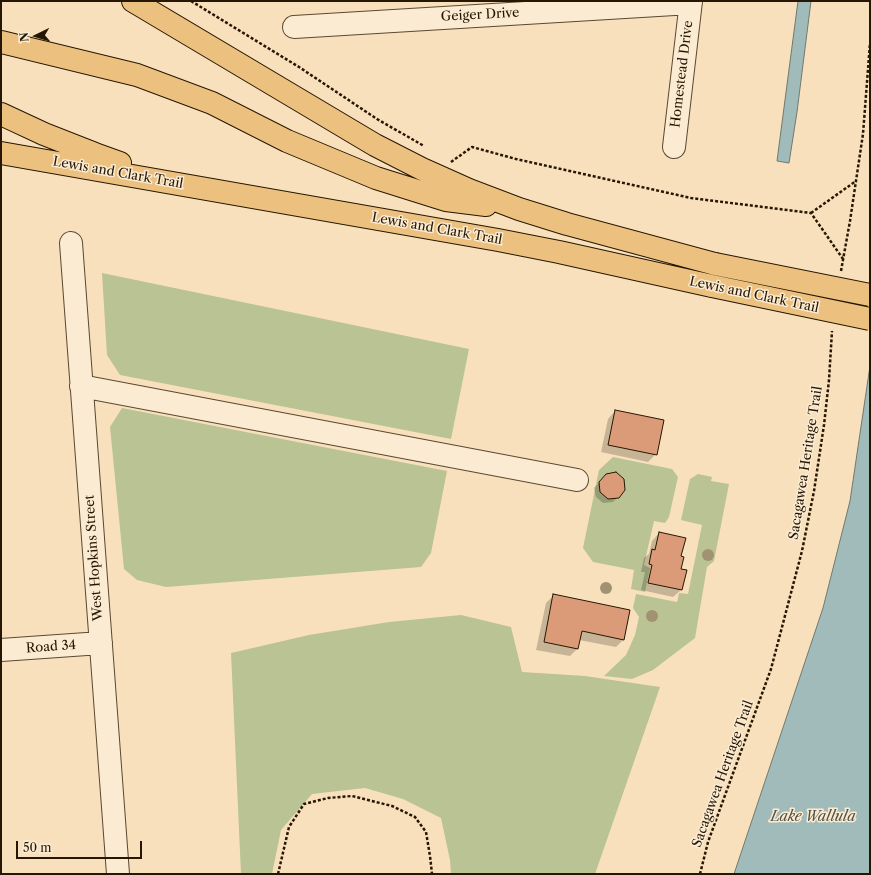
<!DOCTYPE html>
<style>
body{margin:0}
#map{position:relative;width:871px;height:875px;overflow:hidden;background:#f9e0bc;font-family:"Libre Caslon Text",serif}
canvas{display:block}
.frame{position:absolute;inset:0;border:2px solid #261702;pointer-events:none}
.north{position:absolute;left:16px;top:16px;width:40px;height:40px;-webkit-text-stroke:3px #fbebd3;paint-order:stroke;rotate:265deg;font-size:11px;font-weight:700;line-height:16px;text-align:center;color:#261702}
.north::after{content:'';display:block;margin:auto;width:14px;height:18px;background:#261702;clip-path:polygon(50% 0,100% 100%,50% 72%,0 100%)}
.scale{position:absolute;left:16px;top:841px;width:126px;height:18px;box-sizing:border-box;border:2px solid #261702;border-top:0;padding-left:5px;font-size:12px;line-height:14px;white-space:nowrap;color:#261702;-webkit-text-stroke:3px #fbebd3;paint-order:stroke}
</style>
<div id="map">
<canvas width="871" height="875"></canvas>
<div class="frame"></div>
<div class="north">N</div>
<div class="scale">50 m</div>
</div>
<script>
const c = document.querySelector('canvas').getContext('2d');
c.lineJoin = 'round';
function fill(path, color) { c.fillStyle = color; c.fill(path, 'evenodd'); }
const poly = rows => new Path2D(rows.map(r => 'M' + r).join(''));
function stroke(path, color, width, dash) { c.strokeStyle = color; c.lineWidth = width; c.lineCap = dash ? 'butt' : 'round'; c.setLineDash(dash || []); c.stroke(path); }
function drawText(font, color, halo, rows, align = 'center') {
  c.font = font + ' "Libre Caslon Text",serif'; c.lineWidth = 3; c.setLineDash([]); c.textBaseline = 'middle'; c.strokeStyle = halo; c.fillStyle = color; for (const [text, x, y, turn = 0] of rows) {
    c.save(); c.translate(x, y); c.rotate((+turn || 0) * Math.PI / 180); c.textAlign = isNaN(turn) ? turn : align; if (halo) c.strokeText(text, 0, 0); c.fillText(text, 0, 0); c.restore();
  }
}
const green = poly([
 [102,273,469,349,451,439,120,375,107,355],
 [122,408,447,471,431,553,421,567,166,587,137,580,124,569,110,427],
 [613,457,672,469,678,477,669,517,665,523,654,521,644,565,650,568,645,592,631,589,634,570,593,562,583,548,599,470],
 [698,474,712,477,711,481,729,484,714,561,707,567,695,638,653,670,632,679,604,676,626,655,635,635,639,617,633,608,636,594,677,602,679,593,688,594,702,525,681,520,690,479],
 [461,615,511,627,522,672,585,676,660,687,595,874,451,874,450,860,441,818,403,799,365,788,312,794,281,830,272,874,241,874,231,653,309,635,389,622]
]);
const water = poly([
 [798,1,811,1,797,112,789,163,777,161,798,1],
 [870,366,870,874,734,874,823,608,850,501,870,366]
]);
const shadow = poly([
 [615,411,656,454,648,462,601,452,608,419],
 [601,480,618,497,613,502,603,503,596,497,594,488],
 [659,533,680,557,681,590,673,597,641,590,645,572,641,572,644,558,649,554,652,541],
 [554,595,623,640,616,647,579,640,577,649,570,656,536,650,546,603]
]);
const building = poly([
 [615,410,664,420,657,455,608,445,615,410],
 [616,472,624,479,625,490,619,498,608,499,600,492,599,482,606,474,616,472],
 [659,532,686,538,681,556,684,557,681,569,687,570,682,590,648,583,652,565,649,564,652,549,655,550,659,532],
 [553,594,630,610,624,640,582,631,578,649,544,642,553,594]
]);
const path = poly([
 [191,1,299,67,377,119,424,146],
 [451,162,472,147,516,159,691,198,811,213,843,259],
 [811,213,856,181],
 [841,271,850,221,863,134,870,43],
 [278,874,289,827,304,804,328,798,352,796,392,806,415,817,426,832,430,856,432,874],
 [700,874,708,842,771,669,802,551,814,491,824,425,829,380,832,331]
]);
const minor = poly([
 [294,27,691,3],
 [674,147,691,1],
 [71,243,118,874],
 [81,386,577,480],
 [1,650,101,643]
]);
const highway = poly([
 [133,1,375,145,422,169,469,190,519,209,567,224,715,264],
 [1,42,137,75,212,103,287,141,376,178,446,200,486,205],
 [1,114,44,134,95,154,120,163],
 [1,153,498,240,559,252,712,286]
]);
const highwayBridge = poly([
 [715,264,870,295],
 [712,286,870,319]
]);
const trees = [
 [708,555],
 [606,588],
 [652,616]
];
const streetNames = [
 ["Geiger Drive",480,15,-3],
 ["Homestead Drive",682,74,-83],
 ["Lewis and Clark Trail",118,173,10],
 ["Lewis and Clark Trail",437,229,10],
 ["Lewis and Clark Trail",754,295,12],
 ["Sacagawea Heritage Trail",806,463,-81],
 ["West Hopkins Street",94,558,-94],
 ["Road 34",51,647,-4],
 ["Sacagawea Heritage Trail",723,774,-70]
];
const waterNames = [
 ["Lake Wallula",813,817]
];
fill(green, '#b9c394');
fill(water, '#a0bbb9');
stroke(water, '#6f7970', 1);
fill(shadow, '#0003');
fill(building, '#dc9b78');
stroke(building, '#261702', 1);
stroke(minor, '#5b4930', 24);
stroke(highway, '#261702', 24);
stroke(path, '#261702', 2.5, [3, 2]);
stroke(minor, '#fbebd3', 22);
stroke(highway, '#ecc07e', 22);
stroke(highwayBridge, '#261702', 24, []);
stroke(highwayBridge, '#ecc07e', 22);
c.fillStyle = '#a19272';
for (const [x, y] of trees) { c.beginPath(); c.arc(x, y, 6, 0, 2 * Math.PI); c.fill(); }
drawText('13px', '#261702', '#fbebd3', streetNames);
drawText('italic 14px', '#515042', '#fbebd3', waterNames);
</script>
